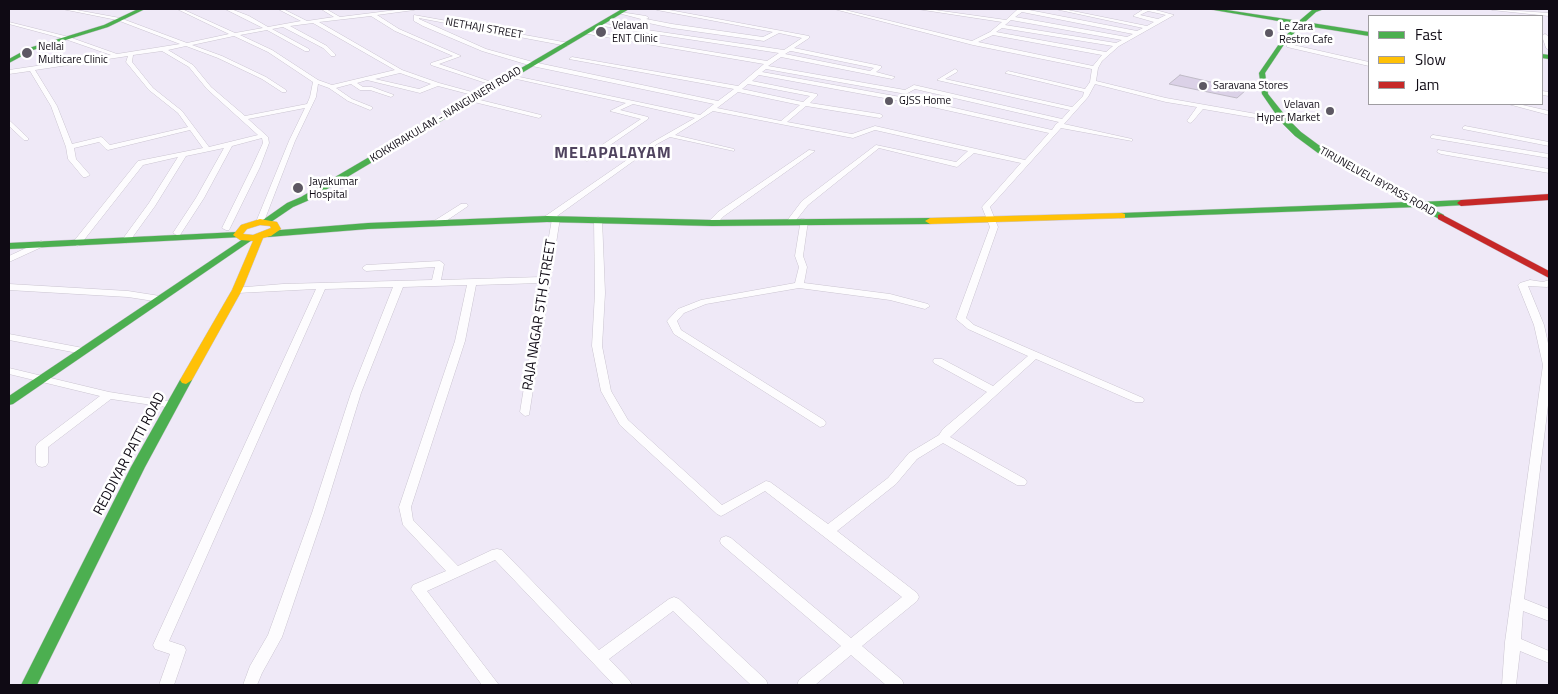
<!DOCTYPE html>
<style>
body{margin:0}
#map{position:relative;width:1558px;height:694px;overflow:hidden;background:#efe9f7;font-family:"Titillium Web",sans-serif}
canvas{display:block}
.frame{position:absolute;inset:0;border:10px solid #0f0a14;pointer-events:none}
.legend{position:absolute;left:1368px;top:15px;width:175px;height:90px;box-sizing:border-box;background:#fff;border:1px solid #9f9da1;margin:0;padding:6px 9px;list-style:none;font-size:15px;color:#0f0a14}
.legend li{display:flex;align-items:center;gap:10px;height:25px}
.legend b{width:25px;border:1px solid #9f9da1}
</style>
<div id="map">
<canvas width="1558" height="694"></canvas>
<div class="frame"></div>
<ul class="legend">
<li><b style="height:6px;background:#4caf50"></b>Fast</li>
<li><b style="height:6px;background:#ffc107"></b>Slow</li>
<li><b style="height:6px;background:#c62828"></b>Jam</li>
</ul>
</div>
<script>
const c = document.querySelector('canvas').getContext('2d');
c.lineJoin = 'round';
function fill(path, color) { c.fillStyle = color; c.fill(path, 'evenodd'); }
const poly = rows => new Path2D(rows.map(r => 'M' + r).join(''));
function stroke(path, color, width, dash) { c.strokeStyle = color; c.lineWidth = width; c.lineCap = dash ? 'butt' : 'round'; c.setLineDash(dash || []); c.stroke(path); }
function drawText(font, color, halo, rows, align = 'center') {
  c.font = font + ' "Titillium Web",sans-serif'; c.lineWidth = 5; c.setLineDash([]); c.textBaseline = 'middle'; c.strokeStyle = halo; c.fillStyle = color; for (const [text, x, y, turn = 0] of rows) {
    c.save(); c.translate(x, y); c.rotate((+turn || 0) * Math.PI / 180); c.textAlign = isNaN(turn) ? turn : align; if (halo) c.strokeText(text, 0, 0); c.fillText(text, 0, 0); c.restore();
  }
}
const building = poly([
 [1180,75,1246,90,1237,98,1169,84,1180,75]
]);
const street = poly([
 [62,9,71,9,120,18,187,43,229,34,177,9,182,9,235,33,263,28,225,9,231,9,249,16,268,27,301,21,278,9,283,9,307,21,334,17,321,9,326,9,340,17,404,9,416,9,414,10,377,15,399,29,461,56,439,64,500,85,495,86,431,65,431,63,453,56,395,31,371,16,319,22,402,70,439,83,483,95,480,97,438,86,420,93,367,80,357,83,363,87,372,87,394,95,391,97,370,90,360,90,351,84,336,88,352,99,372,107,372,109,370,110,348,101,329,88,318,84,316,97,295,141,263,224,257,224,256,222,289,141,305,108,248,119,268,137,269,143,260,167,229,230,226,230,222,228,252,167,263,143,262,138,232,146,204,198,180,235,177,235,173,233,196,198,224,148,186,156,155,206,129,242,126,243,122,240,149,203,178,157,143,165,80,245,77,246,73,243,74,241,138,161,203,148,190,130,108,150,106,149,99,142,74,148,76,159,90,175,86,177,83,177,68,159,66,147,51,106,30,71,9,74,9,70,111,55,65,39,9,24,9,22,69,37,117,54,180,44,117,20,62,9],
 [313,23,395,70,332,85,318,80,272,50,240,35,267,30,305,51,309,51,309,49,272,29,283,27,323,48,331,56,335,56,335,54,327,46,290,26,313,23],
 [234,36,268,52,313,82,310,97,307,104,245,116,211,87,193,65,168,50,186,46,218,58,262,79,282,92,286,92,286,90,266,77,222,56,192,45,234,36],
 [162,51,189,67,207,89,258,135,209,147,182,111,153,88,132,62,133,55,162,51],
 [128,56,126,62,149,90,178,113,188,127,110,145,103,138,101,137,72,144,57,106,35,70,128,56],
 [400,73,431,84,419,89,375,79,400,73],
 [655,9,664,9,809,36,809,38,794,48,881,66,881,68,876,72,895,77,892,79,781,57,768,66,905,90,914,85,1062,119,1070,110,937,80,955,69,958,71,957,72,945,79,1072,107,1083,96,1084,92,1005,73,1008,71,1085,89,1090,82,1092,69,973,45,834,9,841,9,972,41,990,32,1002,22,917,9,928,9,1006,20,1018,9,1024,9,1137,31,1143,28,1055,9,1063,9,1147,26,1154,22,1133,16,1144,9,1152,9,1174,15,1119,46,1102,61,1098,68,1096,81,1166,98,1285,119,1288,121,1285,123,1203,109,1192,122,1190,123,1187,121,1197,107,1166,102,1095,84,1088,97,1064,124,1132,139,1132,141,1061,128,990,207,998,227,966,318,974,325,1143,398,1144,400,1143,402,1135,402,1036,359,950,437,1025,479,1027,482,1025,485,1017,485,943,443,917,459,896,484,837,531,917,593,919,597,917,601,862,646,902,680,904,685,886,685,851,655,815,685,797,685,799,680,841,646,721,544,720,541,721,538,726,536,731,538,851,638,902,597,765,491,725,514,721,516,717,514,620,425,601,391,592,346,595,293,594,219,598,217,602,219,605,293,602,346,611,391,628,420,722,505,766,481,770,482,828,524,888,478,909,453,939,435,943,429,987,392,934,363,933,361,934,359,942,359,993,386,1028,356,968,329,956,319,990,227,982,207,1021,163,974,153,957,167,879,148,808,205,793,224,790,224,786,222,802,201,876,145,956,162,968,151,875,130,853,138,713,111,675,135,734,149,734,151,670,137,657,144,557,216,560,218,529,415,525,416,520,412,541,283,476,285,465,341,411,507,413,520,458,566,492,550,497,549,502,550,599,650,669,599,674,597,679,599,766,680,768,685,751,685,673,611,609,659,629,680,632,685,614,685,495,560,427,591,499,685,482,685,411,589,413,585,446,571,403,525,399,507,455,341,467,285,403,287,361,393,324,513,282,637,262,673,257,685,243,685,250,666,268,635,312,513,351,393,393,287,325,289,169,641,184,646,186,650,174,685,159,685,170,654,155,649,153,645,316,289,237,293,232,290,234,288,283,284,432,280,435,267,366,271,362,268,366,265,440,261,444,264,441,280,542,277,552,219,544,221,544,217,653,142,695,118,633,104,620,110,648,117,648,119,587,161,583,159,584,157,641,119,610,111,626,103,512,78,509,76,510,75,700,115,714,104,532,66,482,51,423,26,414,21,414,15,569,43,569,45,567,46,419,18,419,19,486,49,533,62,718,101,734,89,569,59,572,57,738,86,764,64,582,33,585,31,767,61,779,53,596,25,599,23,784,50,802,38,779,33,764,41,672,28,639,21,641,19,618,13,620,12,646,16,649,18,646,19,672,24,763,37,773,32,657,10,655,9],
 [1148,11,1166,15,1158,19,1140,15,1148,11],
 [1022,12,1133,34,1127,37,1015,17,1022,12],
 [1011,20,1122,40,1116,43,1005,25,1011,20],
 [1002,28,1113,46,1106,52,996,32,1002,28],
 [993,35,1102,55,1093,66,978,42,993,35],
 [790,51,791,51,874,68,870,71,785,54,790,51],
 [766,69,906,94,915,89,1059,122,1056,124,1052,130,928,102,762,72,766,69],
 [759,75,928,106,1049,133,1025,160,875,126,852,134,787,122,806,106,880,118,883,116,880,114,810,103,817,96,817,94,752,81,759,75],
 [748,84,810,96,803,102,742,89,748,84],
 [738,92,800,105,781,121,717,108,738,92],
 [1490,9,1549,13,1549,16,1492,10,1490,9],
 [1545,34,1548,36,1549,41,1549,50,1546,48,1542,36,1545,34],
 [1289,44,1369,62,1369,66,1287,47,1287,45,1289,44],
 [1542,91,1549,92,1549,96,1542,95,1542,91],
 [472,98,541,115,542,116,539,118,470,101,469,100,472,98],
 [1508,104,1518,104,1549,111,1549,115,1508,104],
 [9,120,28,138,28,140,24,140,9,126,9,120],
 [1465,126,1549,142,1549,146,1463,129,1463,127,1465,126],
 [1433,135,1549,154,1549,158,1431,138,1431,136,1433,135],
 [809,150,815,151,724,216,715,225,709,225,709,221,718,212,809,150],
 [1438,150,1549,169,1549,173,1441,154,1437,152,1438,150],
 [461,204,467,204,468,206,440,225,434,225,434,221,461,204],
 [801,219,804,219,808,221,803,256,807,267,804,283,890,294,928,304,930,306,925,309,890,300,799,288,706,304,684,313,677,321,681,330,824,420,826,423,824,426,820,427,674,334,667,321,678,309,701,300,795,283,799,267,795,256,801,219],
 [41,241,44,242,44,246,9,262,9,256,41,241],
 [1530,280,1543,282,1549,280,1549,286,1547,287,1528,286,1544,325,1549,348,1549,397,1524,599,1549,609,1549,621,1523,611,1521,639,1549,651,1549,663,1520,651,1516,685,1502,685,1505,642,1543,365,1534,325,1518,285,1520,283,1530,280],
 [9,284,128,291,160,296,165,299,160,302,128,297,9,290,9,284],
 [9,334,83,348,88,351,83,354,9,340,9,334],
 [9,368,109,392,173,402,178,405,173,408,111,399,48,447,48,463,46,466,42,467,38,466,36,463,36,446,38,443,100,396,9,374,9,368]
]);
const fast = poly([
 [138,9,145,9,108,27,33,50,9,63,9,59,29,48,104,25,138,9],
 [622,9,629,9,307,201,293,207,268,224,265,225,260,222,287,203,301,197,622,9],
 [1208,9,1220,9,1299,21,1312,10,1324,9,1316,12,1305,22,1369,32,1369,36,1301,25,1283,46,1265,73,1268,94,1288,119,1301,132,1324,149,1420,202,1461,200,1465,203,1464,205,1429,207,1444,215,1444,219,1441,220,1417,207,1119,218,1119,214,1122,213,1408,202,1318,153,1295,136,1282,123,1262,94,1259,73,1279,44,1296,24,1208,9],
 [1542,54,1549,55,1549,59,1542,58,1542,54],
 [547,216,712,220,930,218,935,221,930,224,712,226,547,222,368,229,268,237,263,234,268,231,368,223,547,216],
 [238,232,241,233,241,237,9,249,9,243,238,232],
 [249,235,252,236,252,240,13,404,9,405,9,396,249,235],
 [186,376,192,380,145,467,37,685,21,685,131,467,180,380,186,376]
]);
const slow = poly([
 [1122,213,1125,214,1125,218,930,224,925,221,930,218,1122,213],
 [260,219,277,222,281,229,271,236,263,238,242,290,192,380,186,384,182,383,180,380,232,290,253,241,240,240,233,235,241,225,260,219],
 [260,225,270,226,271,228,253,235,243,234,247,229,260,225]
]);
const jam = poly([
 [1549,194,1549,200,1461,206,1457,203,1461,200,1549,194],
 [1441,214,1549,271,1549,278,1438,219,1438,215,1441,214]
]);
const markers = [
 [601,32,6,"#5d5863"],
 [1269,33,5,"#5d5863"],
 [27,53,6,"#5d5863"],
 [1203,86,5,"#5d5863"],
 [889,101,5,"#5d5863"],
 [1330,111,5,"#5d5863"],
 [298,188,6,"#5d5863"]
];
const farPoinames = [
 ["Velavan",612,26],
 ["ENT Clinic",612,39],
 ["Le Zara",1279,27],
 ["Restro Cafe",1279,40],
 ["Nellai",38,47],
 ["Multicare Clinic",38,60],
 ["Saravana Stores",1213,86],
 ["GJSS Home",899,101],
 ["Velavan",1320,105,"right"],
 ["Hyper Market",1320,118,"right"],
 ["Jayakumar",309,182],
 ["Hospital",309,195]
];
const farStreetnames = [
 ["NETHAJI STREET",484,29,10],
 ["KOKKIRAKULAM - NANGUNERI ROAD",446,115,-31],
 ["TIRUNELVELI BYPASS ROAD",1377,182,29]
];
const streetNames = [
 ["RAJA NAGAR 5TH STREET",540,315,-81],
 ["REDDIYAR PATTI ROAD",130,454,-62]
];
const farDistrictnames = [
 ["MELAPALAYAM",613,154]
];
fill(building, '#dbd1e7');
stroke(building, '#bfbac6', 1);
stroke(street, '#cac4d0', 1);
stroke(fast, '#cac4d0', 1);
stroke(slow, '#cac4d0', 1);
stroke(jam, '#cac4d0', 1);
fill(street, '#fdfcfe');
fill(fast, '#4caf50');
fill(slow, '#ffc107');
fill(jam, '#c62828');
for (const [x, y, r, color] of markers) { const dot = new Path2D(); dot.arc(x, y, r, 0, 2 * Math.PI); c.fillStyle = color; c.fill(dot); stroke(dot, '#fff', 2); }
drawText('11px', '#0f0a14', '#fff', farPoinames, 'left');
drawText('11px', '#0f0a14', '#fff', farStreetnames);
drawText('14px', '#0f0a14', '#fff', streetNames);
c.letterSpacing = '1px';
drawText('bold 16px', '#4f435e', '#fff', farDistrictnames);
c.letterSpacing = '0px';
</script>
